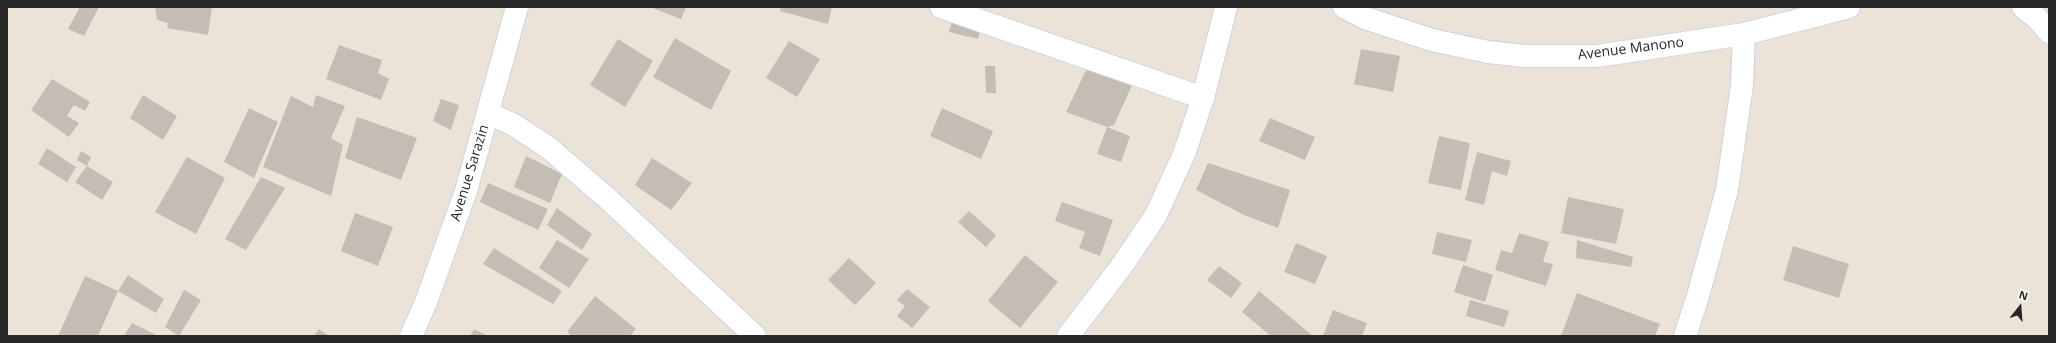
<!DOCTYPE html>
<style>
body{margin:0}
#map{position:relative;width:2056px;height:343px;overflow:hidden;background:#ece3d8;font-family:"Open Sans",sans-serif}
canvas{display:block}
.frame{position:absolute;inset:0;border:8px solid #282828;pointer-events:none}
.north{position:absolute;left:2000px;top:287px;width:40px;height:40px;-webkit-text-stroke:3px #fff;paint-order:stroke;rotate:17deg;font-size:11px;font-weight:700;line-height:16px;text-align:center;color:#282828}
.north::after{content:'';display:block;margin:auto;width:14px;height:18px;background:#282828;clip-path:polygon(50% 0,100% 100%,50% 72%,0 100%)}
</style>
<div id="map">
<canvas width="2056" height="343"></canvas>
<div class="frame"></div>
<div class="north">N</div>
</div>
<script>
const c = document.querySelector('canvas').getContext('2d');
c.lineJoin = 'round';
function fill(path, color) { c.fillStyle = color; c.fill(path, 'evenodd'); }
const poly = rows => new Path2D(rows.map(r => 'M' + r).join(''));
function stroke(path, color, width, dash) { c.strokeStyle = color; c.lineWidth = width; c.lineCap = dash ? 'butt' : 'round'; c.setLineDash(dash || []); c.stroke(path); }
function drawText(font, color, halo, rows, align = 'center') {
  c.font = font + ' "Open Sans",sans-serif'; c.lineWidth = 3; c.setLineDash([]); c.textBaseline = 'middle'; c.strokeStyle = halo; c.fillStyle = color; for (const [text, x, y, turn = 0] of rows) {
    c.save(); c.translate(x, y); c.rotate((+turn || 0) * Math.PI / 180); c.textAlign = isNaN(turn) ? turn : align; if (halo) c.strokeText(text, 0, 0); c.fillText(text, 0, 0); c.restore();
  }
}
const building = poly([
 [80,7,99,7,84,36,68,29],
 [155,7,212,7,208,35,167,28,168,23,157,20],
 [650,7,686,7,681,19],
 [781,7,832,7,828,24,780,11],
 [954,14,982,22,978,39,949,32],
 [675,38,731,71,711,110,653,77],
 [618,39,653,61,625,107,590,85],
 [789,41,820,59,797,97,766,78],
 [339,45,382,60,378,73,389,79,381,100,326,79],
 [1361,49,1400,56,1393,92,1354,84],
 [985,66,995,66,996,93,986,93],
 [1088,66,1133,83,1114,125,1107,127,1066,112],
 [52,79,90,102,85,111,74,105,67,116,79,123,69,137,31,110],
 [143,95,177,116,163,140,130,118],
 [316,95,345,106,331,138,343,145,331,196,263,167,291,96,313,107],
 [441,99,459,105,451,130,433,121],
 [249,108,278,122,254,178,224,162],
 [942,108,993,131,981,159,930,136],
 [357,117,417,138,401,180,345,158],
 [1270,118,1315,137,1305,160,1259,141],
 [1107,127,1130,136,1121,162,1097,154],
 [1439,136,1470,143,1461,190,1428,183],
 [47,148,76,167,67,182,38,164],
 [81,151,91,157,87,166,77,160],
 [1477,152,1511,161,1507,176,1492,171,1484,205,1465,200],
 [526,156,562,174,550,203,514,187],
 [187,157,225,178,196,234,155,212],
 [652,158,692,183,671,210,635,185],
 [1208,163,1290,190,1278,228,1244,215,1196,190],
 [87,166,113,182,102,200,75,182],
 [261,177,285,188,246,250,225,239],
 [488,183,548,209,538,230,480,202],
 [1568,197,1624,209,1616,244,1561,233],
 [1062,202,1113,220,1100,256,1079,248,1085,232,1055,221],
 [557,208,592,234,582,250,547,225],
 [969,211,996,235,986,247,958,222],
 [355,213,393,227,378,266,341,251],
 [1437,232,1472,240,1466,262,1432,254],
 [1519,233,1549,242,1543,262,1553,264,1546,286,1495,270,1501,250,1512,253],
 [557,240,589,259,569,288,539,268],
 [1577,240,1633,257,1631,267,1576,258],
 [1296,243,1327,256,1315,284,1284,272],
 [1793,246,1849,264,1839,298,1783,280],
 [494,248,562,291,553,304,483,264],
 [1025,255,1058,282,1020,328,988,301],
 [849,258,876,283,855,305,828,280],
 [1463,265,1493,275,1485,302,1454,292],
 [1219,266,1242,283,1231,298,1207,280],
 [128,275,164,299,156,313,118,291],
 [85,276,118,291,98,336,58,336],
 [907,289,930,307,912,328,897,316,905,306,897,300],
 [184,290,201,300,179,336,165,327],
 [1259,291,1313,336,1271,336,1242,312],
 [1577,293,1660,324,1655,336,1561,336],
 [595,296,636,329,630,336,572,336,567,332],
 [1470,300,1509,311,1504,327,1466,316],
 [1333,310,1367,323,1362,336,1323,336],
 [132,323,158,336,124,336],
 [319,329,329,336,314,336],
 [474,329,488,336,470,336]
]);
const minor = poly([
 [941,7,1203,98],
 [1344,7,1365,18,1432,40,1488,52,1525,56,1597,56,1744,34,1849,7],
 [2023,7,2037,18,2049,32],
 [488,113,514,125,549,148,608,199,755,336],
 [411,336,426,302,466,191,517,7],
 [1068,336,1121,267,1156,215,1184,154,1203,98,1226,7],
 [1685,336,1698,296,1727,190,1742,85,1744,34]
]);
const streetNames = [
 ["Avenue Manono",1631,49,-7],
 ["Avenue Sarazin",470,173,-73]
];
fill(building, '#c3bdb5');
stroke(minor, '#cdd1e2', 24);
stroke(minor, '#fff', 22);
drawText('14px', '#282828', '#fff', streetNames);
</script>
